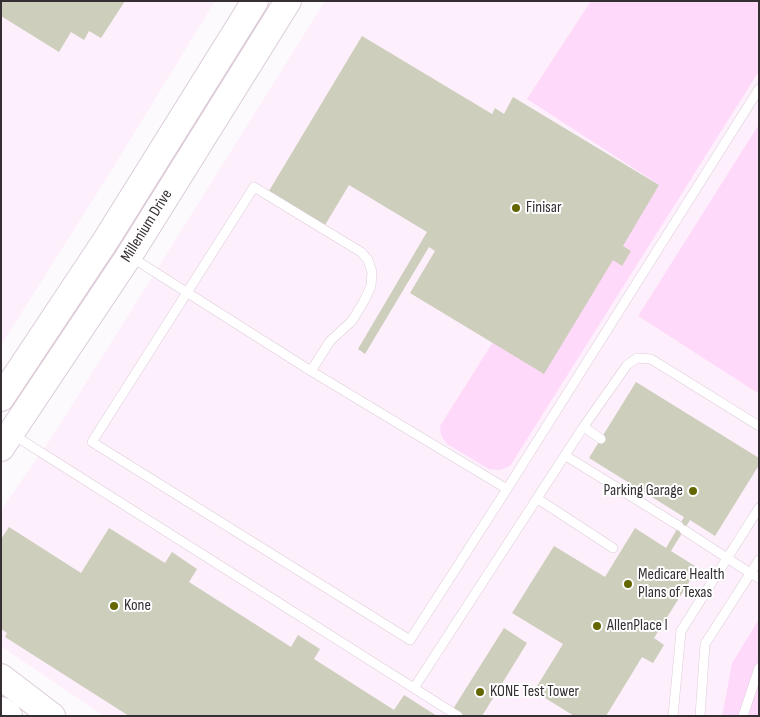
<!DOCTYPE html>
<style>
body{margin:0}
#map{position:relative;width:760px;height:717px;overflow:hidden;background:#fdfafd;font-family:"Sofia Sans Condensed",sans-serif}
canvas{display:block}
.frame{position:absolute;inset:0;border:2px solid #352f34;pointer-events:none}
</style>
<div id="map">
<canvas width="760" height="717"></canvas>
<div class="frame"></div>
</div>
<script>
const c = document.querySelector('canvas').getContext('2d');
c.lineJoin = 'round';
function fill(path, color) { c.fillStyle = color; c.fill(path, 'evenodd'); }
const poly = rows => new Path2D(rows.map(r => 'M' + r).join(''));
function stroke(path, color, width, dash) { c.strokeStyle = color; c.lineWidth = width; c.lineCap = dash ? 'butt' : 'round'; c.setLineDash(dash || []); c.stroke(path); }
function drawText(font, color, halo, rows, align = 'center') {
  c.font = font + ' "Sofia Sans Condensed",sans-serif'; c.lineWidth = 4; c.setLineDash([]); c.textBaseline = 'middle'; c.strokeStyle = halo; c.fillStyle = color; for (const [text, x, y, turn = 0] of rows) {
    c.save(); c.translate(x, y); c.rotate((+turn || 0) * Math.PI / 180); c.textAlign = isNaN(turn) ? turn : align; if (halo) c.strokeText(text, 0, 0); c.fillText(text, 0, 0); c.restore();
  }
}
const built = poly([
 [1,1,215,1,108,176,1,345],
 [325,1,759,1,759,124,638,316,759,394,759,619,732,663,722,716,104,716,1,646,1,510,50,440]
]);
const green = poly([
 [591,1,759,1,759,71,510,466,500,470,489,469,447,444,441,435,440,426,495,339,542,368,658,184,527,99],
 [759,124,759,394,638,316],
 [759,619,759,716,722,716,732,663]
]);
const building = poly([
 [1,1,125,1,101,38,89,31,84,40,71,32,59,52,1,16],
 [362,36,492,114,495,108,504,114,513,97,659,185,623,246,631,251,622,266,613,260,544,374,410,293,435,251,429,247,365,354,358,349,427,232,349,185,325,225,269,191],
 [636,382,759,458,759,465,715,536,690,520,671,551,698,568,654,638,664,645,653,663,642,657,606,716,574,716,534,691,563,644,512,613,554,546,605,577,635,528,666,548,684,517,589,458],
 [9,527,81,573,109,528,165,563,172,552,197,569,189,582,291,647,298,635,320,649,314,659,394,710,404,695,437,716,129,716,5,637,7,633,1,629,1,539],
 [504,628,527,643,482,716,463,716,453,709]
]);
const lane = poly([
 [131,257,311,371,507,489,759,89],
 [311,371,330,341,352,321,364,301,371,286,372,272,368,260,361,252,254,187,92,442,410,640,507,489],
 [584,427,601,439],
 [12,434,458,716],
 [566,456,679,526],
 [538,499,613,548],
 [684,530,750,573,759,578],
 [414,688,582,429,627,365,637,358,651,359,759,426],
 [673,716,681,631,759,508],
 [700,716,705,644,759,560],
 [743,716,759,668]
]);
const secondary = poly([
 [1,398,106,240,255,1],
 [1,448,129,256,288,1],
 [1,677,52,716],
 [1,710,9,716]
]);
const markers = [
 [516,208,5,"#646600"],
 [693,491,5,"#646600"],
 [628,584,5,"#646600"],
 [114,606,5,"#646600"],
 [597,626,5,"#646600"],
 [480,692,5,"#646600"]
];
const poiNames = [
 ["Finisar",526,208],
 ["Parking Garage",683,491,"right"],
 ["Medicare Health",638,575],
 ["Plans of Texas",638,593],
 ["Kone",124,606],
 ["AllenPlace I",607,626],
 ["KONE Test Tower",490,692]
];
const streetNames = [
 ["Millenium Drive",147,226,-58]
];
fill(built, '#fdeffb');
fill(green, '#ffd9fa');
fill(building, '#cdcfbc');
stroke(lane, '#dcccd9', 10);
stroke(secondary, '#dcccd9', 28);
stroke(lane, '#fff', 9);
stroke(secondary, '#fff', 26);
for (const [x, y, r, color] of markers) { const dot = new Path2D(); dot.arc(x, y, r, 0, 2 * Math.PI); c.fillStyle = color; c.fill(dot); stroke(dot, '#fff', 2); }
drawText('16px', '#352f34', '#fff', poiNames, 'left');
drawText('16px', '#352f34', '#fff', streetNames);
</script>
